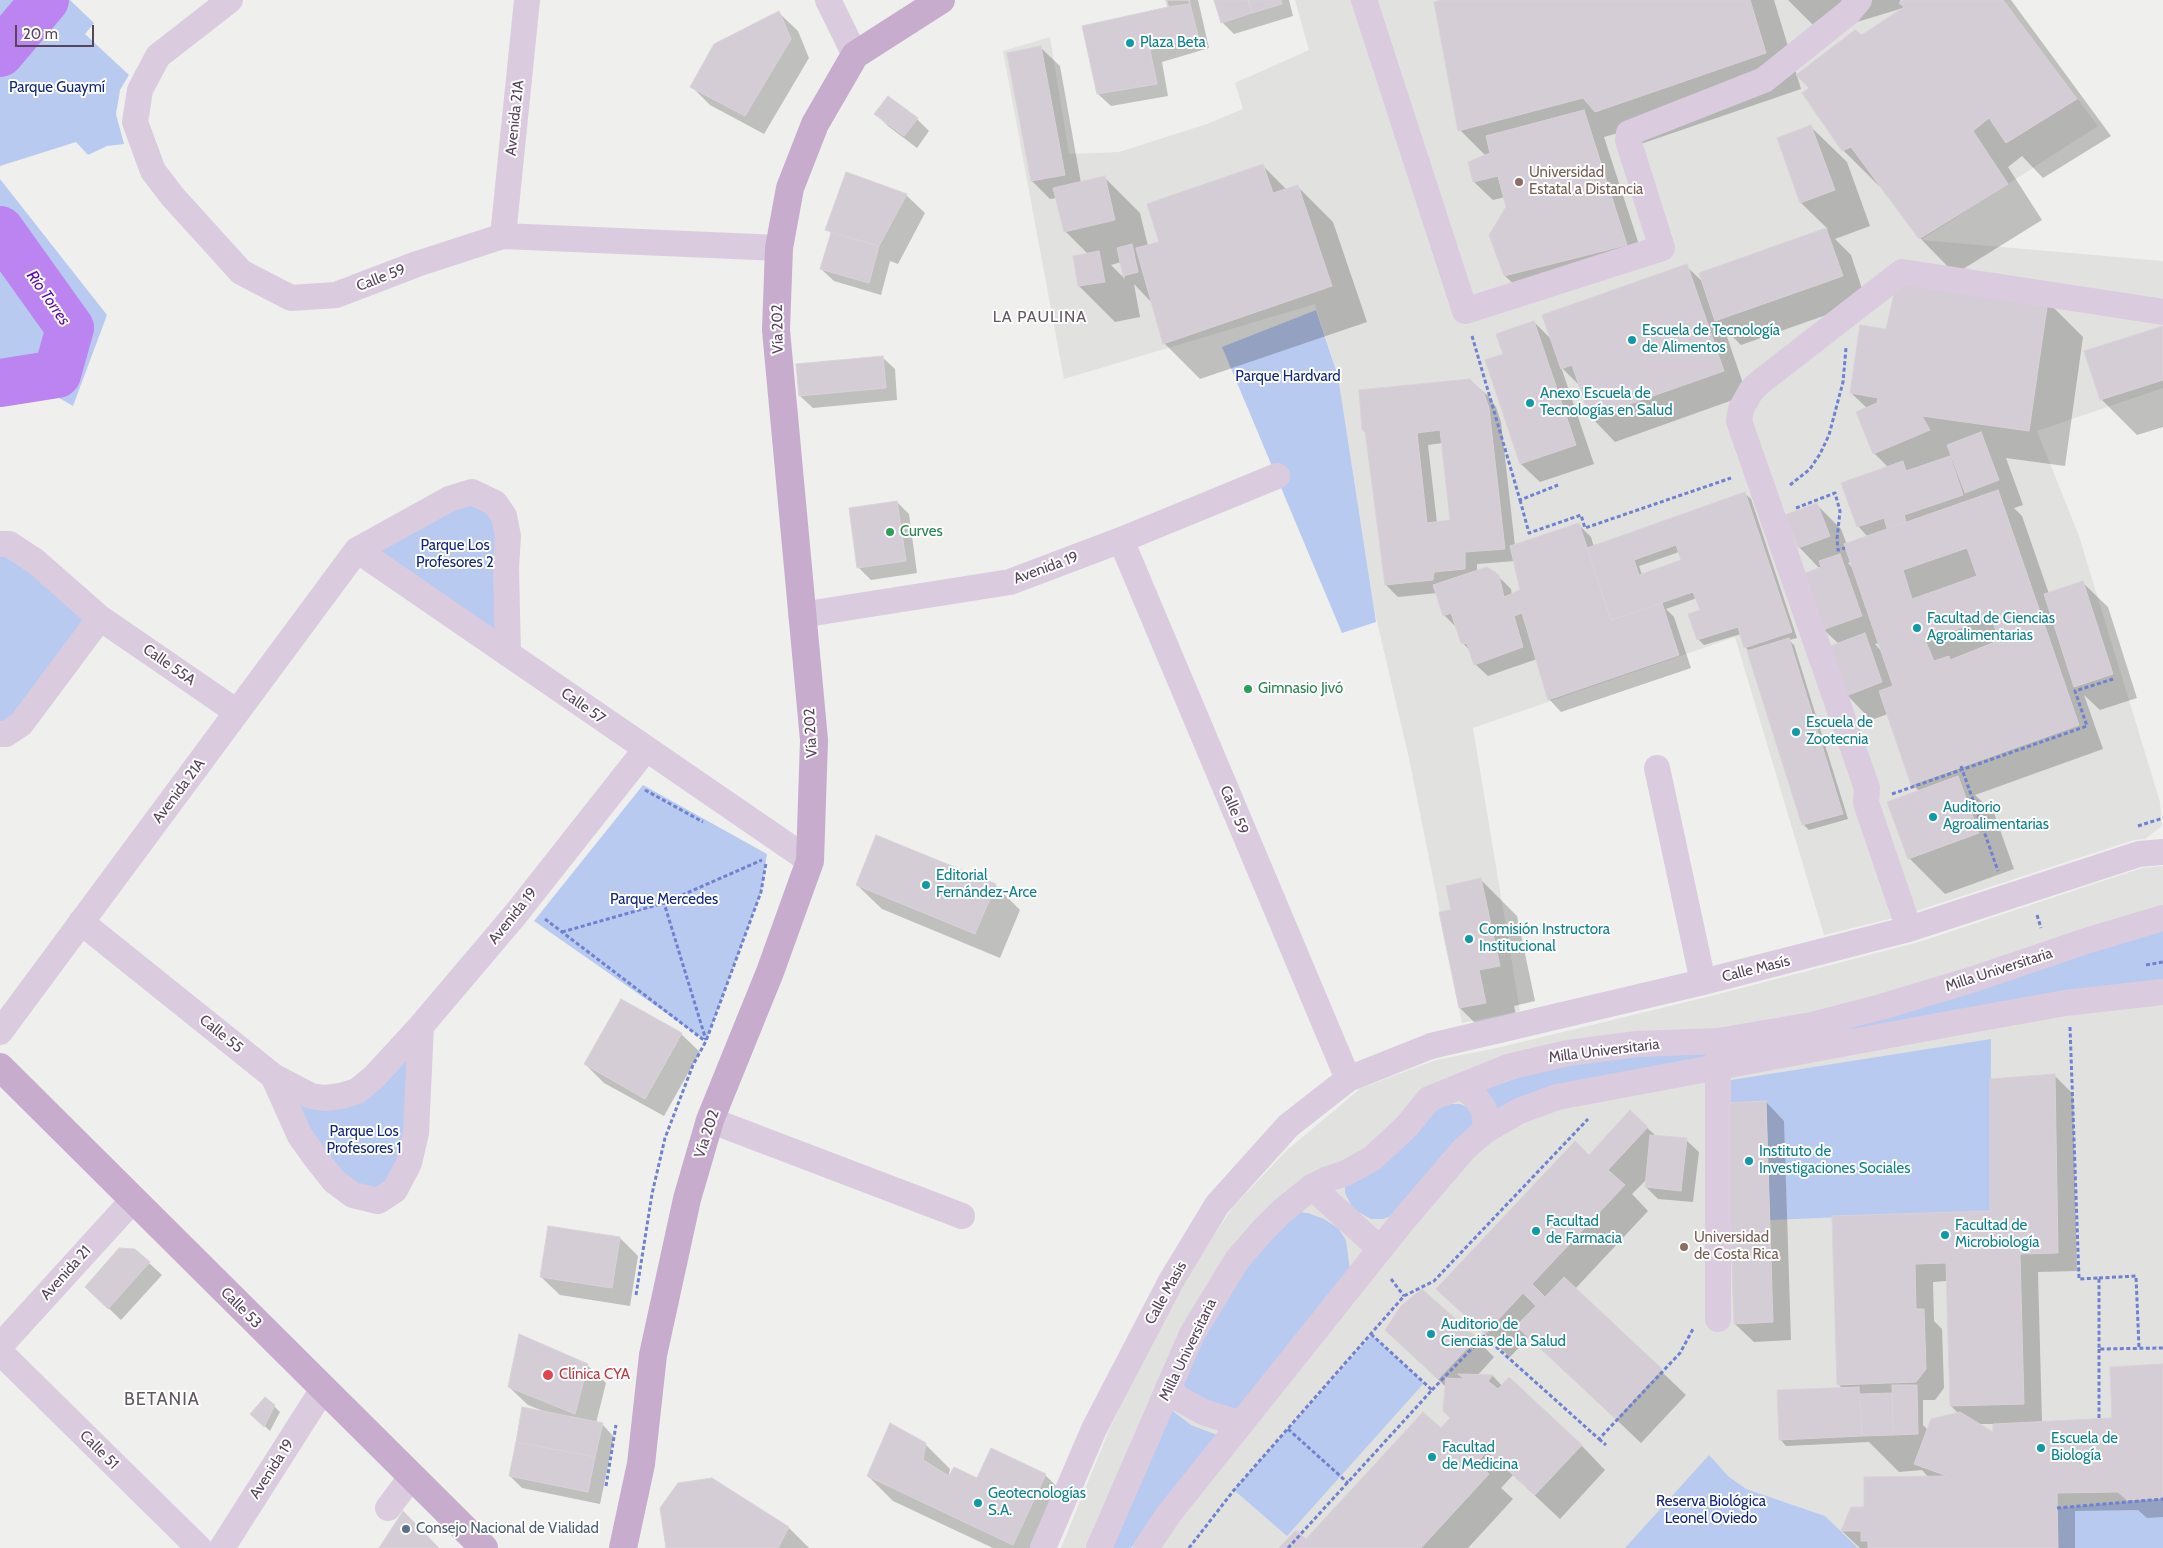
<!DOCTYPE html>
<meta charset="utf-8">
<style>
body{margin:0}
#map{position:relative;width:2163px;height:1548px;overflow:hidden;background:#eff0ed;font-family:Cabin,sans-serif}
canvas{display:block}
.scale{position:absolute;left:15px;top:25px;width:79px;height:22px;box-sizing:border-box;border:2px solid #57455c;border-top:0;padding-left:6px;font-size:15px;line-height:18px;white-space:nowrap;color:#57455c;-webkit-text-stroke:4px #fff;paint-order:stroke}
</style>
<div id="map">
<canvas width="2163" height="1548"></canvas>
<div class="scale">20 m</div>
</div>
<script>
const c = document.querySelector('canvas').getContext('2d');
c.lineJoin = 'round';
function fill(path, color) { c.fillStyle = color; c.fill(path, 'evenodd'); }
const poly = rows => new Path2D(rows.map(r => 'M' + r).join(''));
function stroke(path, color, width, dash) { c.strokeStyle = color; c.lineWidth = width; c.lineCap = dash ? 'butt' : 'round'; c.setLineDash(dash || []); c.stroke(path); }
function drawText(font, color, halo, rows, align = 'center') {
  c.font = font + ' Cabin,sans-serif'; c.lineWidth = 4; c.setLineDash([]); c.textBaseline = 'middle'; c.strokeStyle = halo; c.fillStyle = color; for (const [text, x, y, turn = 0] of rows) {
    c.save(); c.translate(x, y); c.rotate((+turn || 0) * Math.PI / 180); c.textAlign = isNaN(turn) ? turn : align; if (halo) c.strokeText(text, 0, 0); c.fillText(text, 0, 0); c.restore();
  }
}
const education = poly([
 [1295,0,2003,0,2098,126,1921,240,2163,261,2163,388,2037,431,2079,536,2160,802,2162,826,2145,839,2134,840,1898,917,1824,935,1735,637,1473,728,1520,1011,1462,1023,1409,758,1374,609,1338,376,1315,304,1064,379,1003,51,1050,37,1069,154,1119,152,1207,124,1243,109,1235,83,1309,50],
 [2163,866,2163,1548,1061,1548,1110,1428,1179,1287,1233,1207,1287,1150,1361,1088,1436,1060,1497,1048,1707,997,1919,942,2142,868]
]);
const green = poly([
 [0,0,70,0,94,23,85,34,129,75,120,90,116,114,124,144,107,146,88,155,76,142,0,166],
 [0,179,107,315,73,406,47,391,0,399],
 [1316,310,1338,376,1376,622,1342,633,1222,347],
 [449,499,495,503,508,654,357,550],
 [0,544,100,618,0,734],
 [643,785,767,854,761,892,706,1041,534,921],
 [2163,924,2163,985,1971,1013,1737,1045],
 [421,1026,416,1133,378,1201,300,1136,299,1090,341,1096],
 [1991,1039,1990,1211,1770,1220,1766,1101,1727,1103,1725,1081],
 [1707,1054,1705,1060,1497,1112,1482,1090,1541,1070,1622,1057],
 [1450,1104,1460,1104,1467,1107,1472,1114,1474,1125,1396,1214,1383,1219,1371,1219,1353,1209,1345,1193,1345,1185,1430,1112],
 [1298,1212,1308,1213,1324,1219,1338,1228,1346,1240,1350,1270,1251,1399,1235,1409,1223,1409,1187,1391,1180,1378,1251,1259],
 [1372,1335,1424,1383,1287,1536,1234,1490],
 [1170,1409,1191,1425,1217,1435,1131,1548,1107,1548],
 [1709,1455,1728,1476,1746,1489,1825,1516,1858,1548,1625,1548],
 [2163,1499,2163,1548,2058,1548,2057,1508]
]);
const shadow = poly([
 [1167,0,1198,0,1209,48,1162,62,1168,96,1111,106,1098,94,1169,8],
 [1215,0,1289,0,1293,16,1234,34,1222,22],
 [1444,0,1774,0,1801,89,1632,147,1618,133,1604,137,1645,263,1524,294,1505,276,1508,207,1505,197,1493,200,1474,182,1486,156,1460,130],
 [1788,0,1900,0,1901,3,1905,0,2011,0,2111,136,2043,178,2022,156,2008,167,2042,220,1955,274,1920,238,1881,185,1879,186,1843,150,1862,37,1903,8,1821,33],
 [779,13,798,31,809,58,764,134,710,105,692,87],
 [1041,48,1060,66,1081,183,1104,177,1140,213,1148,246,1161,243,1263,166,1287,190,1297,186,1333,222,1367,322,1200,379,1164,343,1153,304,1134,284,1140,317,1115,322,1079,286,1088,254,1065,231,1057,198,1050,199,1032,181],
 [1121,262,1125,279,1111,265],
 [888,97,917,119,929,131,917,148,888,126,876,114],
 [1811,127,1847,162,1870,226,1835,239,1851,255,1866,301,1741,345,1724,328,1747,395,1615,442,1591,417,1580,386,1561,367,1594,464,1540,482,1521,464,1487,360,1504,354,1534,322,1553,341,1686,266,1704,283,1701,274,1828,229,1801,203,1779,139],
 [906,195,925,213,898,264,890,261,881,295,834,281,821,269,832,234,827,229],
 [2047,301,2083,337,2065,466,2006,458,2023,505,2014,508,2022,516,2049,594,2083,583,2108,607,2137,698,2100,710,2084,695,2103,749,1975,795,1994,813,2014,869,1945,894,1909,858,1919,791,1912,784,1888,714,1871,720,1847,695,1839,644,1823,629,1820,569,1799,547,1816,504,1841,529,1847,545,1868,537,1858,526,1888,467,1874,453,1867,408,1851,393,1887,330],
 [1851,562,1854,569,1848,563],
 [1879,643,1883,653,1875,644],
 [2163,328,2163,427,2137,435,2101,399],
 [882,357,895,369,897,400,813,408,800,396],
 [1470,380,1490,398,1496,407,1501,422,1515,546,1579,525,1591,537,1594,547,1745,494,1751,499,1797,638,1789,640,1794,645,1848,819,1809,830,1803,824,1750,652,1745,647,1741,634,1704,645,1698,639,1702,611,1697,598,1666,609,1674,617,1691,668,1561,712,1549,699,1537,659,1488,676,1475,664,1471,652,1462,642,1457,628,1444,615,1437,593,1398,597,1386,585,1367,434,1363,430],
 [1443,443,1452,521,1437,523,1428,445],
 [1679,552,1682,561,1642,575,1639,566],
 [1515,561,1522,591,1512,595,1511,589,1498,576,1477,572,1477,564],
 [897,502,909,514,917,573,871,580,858,567],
 [1481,880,1517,916,1535,1001,1514,1006,1521,1038,1496,1044,1460,1008,1441,913,1452,911],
 [857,885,995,885,1020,910,1000,958,882,909],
 [681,1034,700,1052,664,1116,604,1083,585,1064],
 [2054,1075,2073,1094,2077,1271,2038,1272,2042,1423,2114,1420,2163,1365,2163,1517,2147,1518,2138,1510,2075,1511,2075,1548,1860,1548,1842,1531,1865,1508,1929,1478,1922,1470,1899,1472,1869,1442,1786,1446,1781,1440,1843,1389,1838,1384,1834,1218,1991,1212],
 [1947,1281,1951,1406,1959,1414,1928,1430,1923,1425,1923,1400,1935,1400,1944,1388,1942,1329,1934,1321,1933,1282],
 [1978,1424,1994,1424,1995,1434],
 [1766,1102,1784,1121,1791,1340,1754,1342,1735,1324],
 [1630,1112,1657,1137,1686,1140,1699,1152,1693,1202,1658,1199,1646,1187,1647,1179,1632,1194,1648,1211,1575,1289,1686,1395,1641,1443,1529,1337,1510,1357,1463,1313,1589,1156],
 [620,1238,638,1256,630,1306,560,1295,541,1277],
 [135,1250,162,1275,121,1320,99,1299],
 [1476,1339,1494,1357,1477,1376,1493,1376,1502,1386,1581,1445,1605,1470,1560,1519,1513,1475,1501,1488,1513,1499,1468,1548,1281,1548,1306,1541,1441,1430,1452,1418,1446,1387,1406,1349],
 [587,1365,606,1383,596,1423,602,1424,614,1437,600,1504,522,1488,510,1476,543,1411,528,1405,509,1387],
 [274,1406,280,1412,270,1431,258,1420],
 [925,1444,950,1469,948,1479,1045,1475,1070,1499,1047,1548,993,1548,893,1501,868,1476],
 [712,1479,789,1528,809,1548,667,1548]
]);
const river = poly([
 [0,53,45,0],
 [0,230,70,328,57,374,0,383]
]);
const building = poly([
 [1166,0,1189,0,1198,36,1150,50,1157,84,1097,94,1082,26,1168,7,1166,0],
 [1166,0,1189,0,1190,4,1168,7,1166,0],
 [1214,0,1248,0,1252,13,1221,23,1214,0],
 [1248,0,1281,0,1282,4,1252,13,1248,0],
 [1440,0,1750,0,1766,53,1595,112,1583,98,1458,131,1434,2,1440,0],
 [1903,0,2003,0,2077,99,2006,143,1989,118,1973,131,2008,184,1919,239,1851,147,1842,151,1802,93,1809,88,1796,75,1855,30,1862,35,1904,7,1899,3,1903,0],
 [779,11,791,39,745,116,690,87,714,44,779,11],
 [1041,46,1065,175,1031,181,1007,53,1041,46],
 [888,96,918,118,904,136,874,114,888,96],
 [1584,110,1627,245,1504,276,1489,235,1506,207,1498,176,1473,182,1468,162,1490,153,1486,136,1584,110],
 [1811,125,1835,190,1800,203,1777,138,1811,125],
 [1263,164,1273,193,1298,185,1332,286,1163,344,1136,248,1159,242,1147,204,1263,164],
 [846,172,907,194,879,246,825,230,846,172],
 [1105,176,1115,220,1064,232,1053,188,1105,176],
 [1826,228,1843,276,1715,321,1699,273,1826,228],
 [831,233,879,246,869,283,820,269,831,233],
 [1132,244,1138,272,1123,276,1117,248,1132,244],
 [1099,251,1105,282,1078,286,1073,256,1099,251],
 [1687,264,1724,371,1590,418,1572,365,1561,369,1542,315,1687,264],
 [1897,281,2048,300,2029,431,1922,416,1930,430,1873,454,1856,412,1877,403,1878,398,1850,393,1860,325,1886,329,1897,281],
 [1534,321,1576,445,1520,464,1485,360,1503,354,1496,334,1534,321],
 [2163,326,2163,380,2100,400,2084,351,2163,326],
 [883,356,886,388,799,396,796,364,883,356],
 [1470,379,1484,394,1489,408,1505,549,1465,552,1465,569,1434,572,1433,580,1385,585,1365,430,1362,430,1359,390,1470,379],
 [1440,430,1450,520,1427,523,1417,433,1440,430],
 [1981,432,1999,480,1965,493,1947,445,1981,432],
 [1950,456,1963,495,1904,515,1906,522,1887,528,1884,518,1857,527,1841,483,1903,461,1906,471,1950,456],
 [1998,490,2079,725,1911,785,1879,691,1893,686,1844,544,1998,490],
 [1967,548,1977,576,1912,599,1903,570,1967,548],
 [1990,616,2000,640,1950,660,1949,656,1934,661,1926,642,1990,616],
 [1745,492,1792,632,1744,648,1738,627,1697,640,1688,614,1700,610,1693,592,1611,620,1587,548,1745,492],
 [1676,545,1681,560,1639,575,1634,560,1676,545],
 [897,501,906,561,857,568,849,508,897,501],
 [1817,503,1830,536,1798,548,1785,515,1817,503],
 [1579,523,1611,620,1662,603,1679,655,1548,700,1522,613,1514,616,1523,647,1474,665,1467,644,1461,643,1451,613,1443,616,1433,585,1487,567,1499,575,1504,597,1520,590,1510,546,1579,523],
 [1840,554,1862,616,1822,630,1803,574,1821,567,1819,561,1840,554],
 [2083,581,2113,674,2074,687,2044,594,2083,581],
 [1865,633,1882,682,1846,696,1828,647,1865,633],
 [1789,638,1843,814,1802,825,1747,651,1789,638],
 [1958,776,1979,833,1908,859,1887,802,1958,776],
 [876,835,996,884,975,934,856,885,876,835],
 [1481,878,1500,966,1479,970,1486,1003,1459,1008,1439,912,1451,910,1446,886,1481,878],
 [621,999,682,1033,645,1099,584,1064,621,999],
 [2055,1074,2058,1253,2020,1254,2024,1404,1950,1406,1946,1263,1915,1264,1916,1309,1924,1309,1926,1369,1916,1382,1837,1385,1832,1216,1990,1211,1990,1079,2055,1074],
 [1766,1101,1773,1322,1734,1324,1727,1103,1766,1101],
 [1630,1110,1648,1127,1608,1170,1625,1185,1532,1284,1545,1297,1564,1277,1662,1369,1616,1419,1516,1326,1536,1306,1523,1293,1485,1334,1436,1289,1575,1141,1589,1155,1630,1110],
 [1650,1135,1687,1138,1681,1191,1645,1187,1650,1135],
 [548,1226,620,1237,612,1288,540,1277,548,1226],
 [119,1248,135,1249,150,1262,108,1309,85,1287,119,1248],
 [1422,1289,1477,1338,1438,1379,1385,1330,1401,1306,1422,1289],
 [519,1334,588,1364,575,1414,508,1387,519,1334],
 [2163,1364,2163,1498,2127,1500,2118,1492,2057,1493,2058,1548,1868,1548,1868,1541,1861,1541,1861,1531,1841,1531,1851,1507,1864,1507,1864,1477,1947,1476,1914,1464,1931,1419,1960,1412,1993,1432,1993,1424,2112,1418,2110,1367,2163,1364],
 [1458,1374,1493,1375,1488,1381,1498,1389,1509,1377,1582,1445,1535,1495,1487,1451,1477,1463,1489,1474,1421,1548,1279,1548,1296,1530,1306,1539,1423,1412,1441,1428,1450,1418,1443,1411,1446,1378,1464,1379,1458,1374],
 [1892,1385,1917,1385,1918,1434,1893,1435,1892,1385],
 [1859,1387,1862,1436,1779,1440,1777,1390,1859,1387],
 [1892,1393,1893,1435,1862,1436,1860,1394,1892,1393],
 [265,1397,275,1405,264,1427,250,1414,265,1397],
 [522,1407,603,1423,595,1457,516,1442,522,1407],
 [890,1423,926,1443,923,1460,949,1476,954,1467,977,1478,991,1448,1046,1474,1013,1545,867,1476,890,1423],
 [516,1442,595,1457,588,1492,509,1476,516,1442],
 [712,1478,789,1527,778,1548,666,1548,660,1508,678,1483,712,1478],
 [403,1511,439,1548,379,1548,403,1511]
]);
const path = poly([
 [1472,336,1520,500,1558,485],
 [1790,485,1810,469,1820,454,1829,435,1843,382,1846,348],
 [1520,500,1529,533,1581,515,1585,528,1731,478],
 [1796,508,1835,493,1840,511,1837,539,1838,550,1845,548],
 [1961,766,1998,871],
 [645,790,703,822],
 [1892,794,2087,726,2075,691,2113,679],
 [2138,826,2163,818],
 [664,903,762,860],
 [2037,915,2041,928],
 [545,919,705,1041],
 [562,932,664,903,706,1040],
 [2146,965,2163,962],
 [2070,1027,2079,1279,2099,1278,2099,1349,2163,1348],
 [2099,1278,2136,1276,2139,1348],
 [1391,1279,1404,1296],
 [636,1295,652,1194,665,1138,693,1065,706,1041,761,892,766,863],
 [2099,1349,2099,1419],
 [1432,1390,1484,1336,1599,1439,1680,1353,1693,1329],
 [1288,1429,1348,1483],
 [1599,1439,1606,1445],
 [606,1486,616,1425],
 [2057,1508,2163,1499],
 [1189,1548,1234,1490,1404,1296,1434,1281,1588,1119],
 [1288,1548,1432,1390,1372,1335]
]);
const minor = poly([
 [230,0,158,56,140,90,135,122,153,171,173,197,241,272,291,298,336,295,417,264,503,236,779,248],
 [828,0,855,55],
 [1364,0,1465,311,1662,248,1628,140,1629,133,1764,80,1849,12,1859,0],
 [503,236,527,0],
 [1121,540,1348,1079],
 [0,544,9,544,35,561,100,618,237,712],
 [357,550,810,861],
 [801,615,1010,582,1121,540,1277,476],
 [0,734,6,734,21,724,100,618],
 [1657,768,1703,982],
 [81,922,273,1076,311,1096,325,1098,341,1096,357,1091,374,1077,421,1026,515,915,646,749],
 [1909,929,1866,803,1867,788,1739,421,1741,409,1751,391,1759,383,1902,272,2163,312],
 [0,1032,357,550,449,499,472,492,495,503,504,516,508,536,506,568,508,654],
 [273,1076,300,1136,315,1157,334,1181,353,1195,378,1201,395,1190,409,1163,416,1133,421,1026],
 [1462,1086,1476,1098,1484,1109,1486,1130],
 [710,1120,962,1216],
 [1312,1187,1380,1249],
 [1718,1319,1718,1051],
 [0,1346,133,1200],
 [0,1352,199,1548],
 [1168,1388,1178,1398,1203,1412,1241,1424],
 [388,1508,412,1476],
 [222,1548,323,1389],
 [1043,1548,1094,1429,1171,1281,1217,1205,1288,1126,1348,1079,1431,1046,1703,982,1909,929,2139,854,2163,852],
 [1099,1548,1192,1334,1237,1260,1263,1230,1282,1211,1312,1187,1328,1179,1346,1173,1373,1158,1407,1126,1429,1099,1508,1067,1568,1053,1637,1044,1718,1041,1812,1025,1881,1007,1974,979,2086,941,2163,918],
 [1146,1548,1168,1515,1405,1218,1464,1149,1486,1130,1519,1111,1557,1097,1954,1023,2065,1003,2163,992]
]);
const major = poly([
 [0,1067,484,1548],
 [623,1548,641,1464,653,1355,687,1199,710,1120,770,972,810,861,814,740,776,330,779,248,790,188,815,124,855,55,941,0]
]);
const markers = [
 [1130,43,5,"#0f9aa8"],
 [1519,182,5,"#8d6e63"],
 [1632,340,5,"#0f9aa8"],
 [1530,403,5,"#0f9aa8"],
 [890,532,5,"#2e9e5b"],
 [1917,628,5,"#0f9aa8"],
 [1248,689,5,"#2e9e5b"],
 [1796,732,5,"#0f9aa8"],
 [1933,817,5,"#0f9aa8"],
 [926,885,5,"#0f9aa8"],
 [1469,939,5,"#0f9aa8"],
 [1749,1161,5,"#0f9aa8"],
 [1536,1231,5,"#0f9aa8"],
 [1945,1235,5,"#0f9aa8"],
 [1684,1247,5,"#8d6e63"],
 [1431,1334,5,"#0f9aa8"],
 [548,1375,6,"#e0444e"],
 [2041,1448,5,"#0f9aa8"],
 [1432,1457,5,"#0f9aa8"],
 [978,1503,5,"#0f9aa8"],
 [406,1529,5,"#5c6f8a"]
];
const cultureNames = [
 ["Plaza Beta",1140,43],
 ["Escuela de Tecnología",1642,331],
 ["de Alimentos",1642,348],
 ["Anexo Escuela de",1540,394],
 ["Tecnologías en Salud",1540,411],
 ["Facultad de Ciencias",1927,619],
 ["Agroalimentarias",1927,636],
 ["Escuela de",1806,723],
 ["Zootecnia",1806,740],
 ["Auditorio",1943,808],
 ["Agroalimentarias",1943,825],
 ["Editorial",936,876],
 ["Fernández-Arce",936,893],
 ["Comisión Instructora",1479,930],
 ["Institucional",1479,947],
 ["Instituto de",1759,1152],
 ["Investigaciones Sociales",1759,1169],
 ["Facultad",1546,1222],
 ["de Farmacia",1546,1239],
 ["Facultad de",1955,1226],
 ["Microbiología",1955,1243],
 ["Auditorio de",1441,1325],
 ["Ciencias de la Salud",1441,1342],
 ["Escuela de",2051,1439],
 ["Biología",2051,1456],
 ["Facultad",1442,1448],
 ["de Medicina",1442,1465],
 ["Geotecnologías",988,1494],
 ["S.A.",988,1511]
];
const parkNames = [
 ["Parque Guaymí",57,88],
 ["Parque Hardvard",1288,377],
 ["Parque Los",455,546],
 ["Profesores 2",455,563],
 ["Parque Mercedes",664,900],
 ["Parque Los",364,1132],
 ["Profesores 1",364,1149],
 ["Reserva Biológica",1711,1502],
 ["Leonel Oviedo",1711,1519]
];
const streetNames = [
 ["Avenida 21A",515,118,-84],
 ["Calle 59",381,278,-21],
 ["Vía 202",778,329,-91],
 ["Avenida 19",1046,568,-20],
 ["Calle 55A",169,665,35],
 ["Calle 57",583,706,35],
 ["Vía 202",811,733,-93],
 ["Avenida 21A",179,791,-53],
 ["Calle 59",1234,810,67],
 ["Avenida 19",513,916,-51],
 ["Calle Masís",1756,969,-14],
 ["Milla Universitaria",1999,970,-18],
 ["Calle 55",221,1034,39],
 ["Milla Universitaria",1604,1051,-7],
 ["Vía 202",707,1134,-72],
 ["Avenida 21",66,1273,-48],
 ["Calle Masis",1166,1293,-61],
 ["Calle 53",241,1308,45],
 ["Milla Universitaria",1188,1350,-64],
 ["Calle 51",99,1450,45],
 ["Avenida 19",272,1469,-57]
];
const educationNames = [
 ["Universidad",1529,173],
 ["Estatal a Distancia",1529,190],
 ["Universidad",1694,1238],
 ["de Costa Rica",1694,1255]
];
const leisureNames = [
 ["Curves",900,532],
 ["Gimnasio Jivó",1258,689]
];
const healthNames = [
 ["Clínica CYA",559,1375]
];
const serviceNames = [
 ["Consejo Nacional de Vialidad",416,1529]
];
const waterNames = [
 ["Río Torres",48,298,55]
];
const neighbourhoodNames = [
 ["LA PAULINA",1040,317]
];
const quarterNames = [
 ["BETANIA",162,1400]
];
fill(education, '#e1e1df');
fill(green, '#b9caf1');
fill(shadow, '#0003');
stroke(river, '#bc84f0', 48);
fill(building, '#d5cdd5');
stroke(building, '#dad1d9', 1);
stroke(path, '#7081d0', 3, [4, 2.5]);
stroke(minor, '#dacbdf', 26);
stroke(major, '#c7acce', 28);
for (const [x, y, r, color] of markers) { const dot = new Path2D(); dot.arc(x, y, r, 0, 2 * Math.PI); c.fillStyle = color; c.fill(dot); stroke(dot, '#fff', 2); }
drawText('15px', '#0d838f', '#fff', cultureNames, 'left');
drawText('15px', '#122780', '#fff', parkNames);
drawText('15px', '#57455c', '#fff', streetNames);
drawText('15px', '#785e54', '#fff', educationNames, 'left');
drawText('15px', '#27864d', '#fff', leisureNames, 'left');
drawText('15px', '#be3a42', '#fff', healthNames, 'left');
drawText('15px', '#4e5e75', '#fff', serviceNames, 'left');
drawText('italic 16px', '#5e06ae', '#fff', waterNames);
c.letterSpacing = '1px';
drawText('16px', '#625a63', '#fff', neighbourhoodNames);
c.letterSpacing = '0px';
c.letterSpacing = '1px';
drawText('18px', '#625a63', '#fff', quarterNames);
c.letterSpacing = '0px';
</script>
